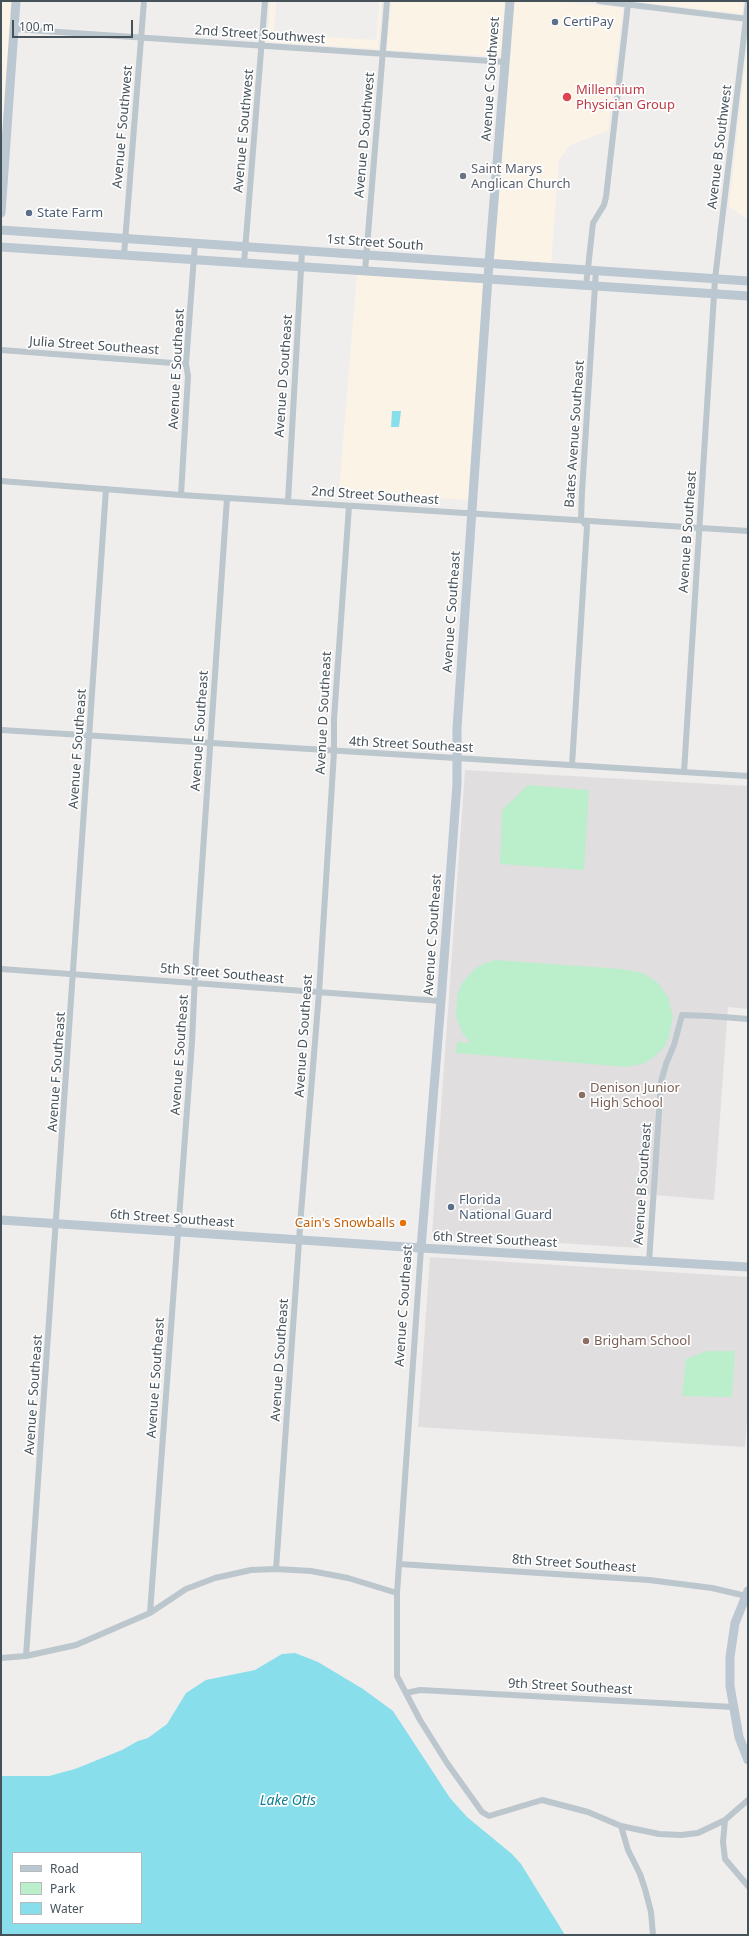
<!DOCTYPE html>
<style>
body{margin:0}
#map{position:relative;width:749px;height:1936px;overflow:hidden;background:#f0eded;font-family:"Noto Sans",sans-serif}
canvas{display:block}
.frame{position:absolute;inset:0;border:2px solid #46525a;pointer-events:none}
.legend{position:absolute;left:12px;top:1852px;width:130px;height:72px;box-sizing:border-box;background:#fff;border:1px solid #b5babd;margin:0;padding:5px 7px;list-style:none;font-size:12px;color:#46525a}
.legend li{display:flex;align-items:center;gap:8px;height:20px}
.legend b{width:20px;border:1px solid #b5babd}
.scale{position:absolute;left:12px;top:20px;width:121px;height:18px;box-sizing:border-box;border:2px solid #46525a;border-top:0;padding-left:5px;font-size:12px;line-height:14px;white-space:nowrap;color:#46525a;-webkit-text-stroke:3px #fff;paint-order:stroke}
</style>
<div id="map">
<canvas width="749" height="1936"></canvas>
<div class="frame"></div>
<ul class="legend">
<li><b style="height:5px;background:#bbc7d1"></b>Road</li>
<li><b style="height:11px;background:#bbeecb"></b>Park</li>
<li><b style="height:11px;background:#88deeb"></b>Water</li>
</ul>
<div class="scale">100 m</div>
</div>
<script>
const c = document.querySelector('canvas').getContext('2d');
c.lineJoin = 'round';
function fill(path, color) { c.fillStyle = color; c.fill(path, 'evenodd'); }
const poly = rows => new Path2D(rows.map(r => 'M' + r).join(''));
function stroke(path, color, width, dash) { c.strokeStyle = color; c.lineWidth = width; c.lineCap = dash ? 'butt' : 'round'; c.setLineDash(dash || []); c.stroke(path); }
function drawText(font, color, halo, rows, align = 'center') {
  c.font = font + ' "Noto Sans",sans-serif'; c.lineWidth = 3.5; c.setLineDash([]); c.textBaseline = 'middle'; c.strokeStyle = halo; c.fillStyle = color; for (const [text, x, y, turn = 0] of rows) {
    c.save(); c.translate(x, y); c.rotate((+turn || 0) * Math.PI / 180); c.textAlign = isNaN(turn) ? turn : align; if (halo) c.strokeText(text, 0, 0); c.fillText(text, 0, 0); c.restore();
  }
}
const commercial = poly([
 [1,1,16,1,1,213],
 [270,1,276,1,274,32,276,34,374,40,377,37,379,1,382,1,378,49,267,42],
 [391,1,505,1,501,57,387,50],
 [514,1,554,1,623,8,608,131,570,145,559,160,551,264,494,259],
 [632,1,743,1,742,14],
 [748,40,748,220,729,206],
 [357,274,483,283,468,500,339,492]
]);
const education = poly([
 [465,770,748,786,748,1009,728,1007,714,1200,642,1194,639,1248,432,1235],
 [430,1257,748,1277,748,1405,745,1447,418,1427]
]);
const green = poly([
 [528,785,589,790,584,870,500,864,502,810],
 [496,960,621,969,643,973,658,983,668,997,673,1017,669,1037,665,1046,653,1058,645,1063,627,1067,456,1053,457,1042,471,1043,463,1034,456,1017,457,995,462,983,476,968,485,963],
 [707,1351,735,1351,732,1397,682,1396,686,1359]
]);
const water = poly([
 [392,411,401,411,399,427,391,427],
 [295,1653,318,1662,363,1689,393,1711,450,1798,467,1817,512,1854,521,1864,565,1935,1,1935,1,1776,49,1776,75,1769,122,1750,138,1741,148,1738,167,1724,186,1693,206,1680,255,1670,282,1654],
 [13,1853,141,1853,141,1923,13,1923]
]);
const street = poly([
 [599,1,748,19],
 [14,29,505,62],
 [124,255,144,1],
 [244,263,265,1],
 [365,271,387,1],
 [586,286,593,223,604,205,606,197,628,4],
 [1,350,186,364],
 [1,481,181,495,748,531],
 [181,495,188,376,186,364,195,243],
 [288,502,302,251],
 [1,730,748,776],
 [572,765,587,526,581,520,582,492,596,270],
 [684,772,715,279,748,2],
 [1,969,441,1001],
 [421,1248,397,1593,397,1676,420,1720,447,1763,482,1812,489,1816,542,1800,588,1812,621,1826,628,1850,640,1874,645,1889,651,1912,653,1935],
 [649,1262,661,1082,666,1064,674,1045,682,1015,709,1016,748,1019],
 [399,1564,649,1580,712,1588,746,1596],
 [276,1569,301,1213,319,993,334,752,334,719,349,506],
 [150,1613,192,1042,196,954,227,498],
 [26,1656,106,489],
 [1,1658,26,1656,76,1645,150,1613,186,1589,215,1578,251,1570,276,1569,311,1571,348,1578,397,1593],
 [406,1693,420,1690,733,1707],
 [725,1820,723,1842,725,1859,748,1886],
 [621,1826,659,1834,681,1835,698,1833,725,1820,748,1800]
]);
const secondary = poly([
 [1,213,16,1],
 [1,230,748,281],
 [1,247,748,296],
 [1,1220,421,1248,748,1267],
 [421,1248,441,1001,457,784,457,728,489,263,510,1],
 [748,1591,735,1623,730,1657,730,1686,739,1737,748,1760]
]);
const markers = [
 [555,22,4,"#5c6f8a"],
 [567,97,5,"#e0444e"],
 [463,176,4,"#6b7280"],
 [29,213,4,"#5c6f8a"],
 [582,1095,4,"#8d6e63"],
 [451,1207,4,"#5c6f8a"],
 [403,1223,4,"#e8710a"],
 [586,1341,4,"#8d6e63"]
];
const serviceNames = [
 ["CertiPay",563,22],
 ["State Farm",37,213],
 ["Florida",459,1200],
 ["National Guard",459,1215]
];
const streetNames = [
 ["2nd Street Southwest",260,35,4],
 ["Avenue C Southwest",491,79,-86],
 ["Avenue F Southwest",123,127,-85],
 ["Avenue E Southwest",244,131,-85],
 ["Avenue D Southwest",365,135,-85],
 ["Avenue B Southwest",720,147,-83],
 ["1st Street South",375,243,4],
 ["Julia Street Southeast",94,346,4],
 ["Avenue E Southeast",177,369,-87],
 ["Avenue D Southeast",284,376,-86],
 ["Bates Avenue Southeast",575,434,-86],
 ["2nd Street Southeast",375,496,4],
 ["Avenue B Southeast",688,532,-86],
 ["Avenue C Southeast",452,612,-86],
 ["Avenue D Southeast",324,713,-87],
 ["Avenue E Southeast",200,731,-86],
 ["4th Street Southeast",411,745,3],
 ["Avenue F Southeast",78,749,-86],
 ["Avenue C Southeast",433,935,-86],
 ["5th Street Southeast",222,974,5],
 ["Avenue D Southeast",304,1036,-86],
 ["Avenue E Southeast",180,1055,-86],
 ["Avenue F Southeast",57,1072,-86],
 ["Avenue B Southeast",643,1184,-86],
 ["6th Street Southeast",172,1219,4],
 ["6th Street Southeast",495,1240,3],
 ["Avenue C Southeast",404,1306,-86],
 ["Avenue D Southeast",280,1360,-86],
 ["Avenue E Southeast",156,1378,-86],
 ["Avenue F Southeast",34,1395,-86],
 ["8th Street Southeast",574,1564,4],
 ["9th Street Southeast",570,1687,3]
];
const healthNames = [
 ["Millennium",576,90],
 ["Physician Group",576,105]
];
const worshipNames = [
 ["Saint Marys",471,169],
 ["Anglican Church",471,184]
];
const educationNames = [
 ["Denison Junior",590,1088],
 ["High School",590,1103],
 ["Brigham School",594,1341]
];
const foodNames = [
 ["Cain's Snowballs",395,1223]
];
const waterNames = [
 ["Lake Otis",288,1801]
];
fill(commercial, '#fbf3e6');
fill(education, '#e1dedf');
fill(green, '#bbeecb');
fill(water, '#88deeb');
stroke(street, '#bbc6cd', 6);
stroke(secondary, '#bbc7d1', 9);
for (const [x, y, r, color] of markers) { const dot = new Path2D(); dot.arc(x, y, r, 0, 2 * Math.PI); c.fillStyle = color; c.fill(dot); stroke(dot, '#fff', 1.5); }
drawText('13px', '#4e5e75', '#fff', serviceNames, 'left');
drawText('13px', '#46525a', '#fff', streetNames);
drawText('13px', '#be3a42', '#fff', healthNames, 'left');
drawText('13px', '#5b616d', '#fff', worshipNames, 'left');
drawText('13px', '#785e54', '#fff', educationNames, 'left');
drawText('13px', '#c56008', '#fff', foodNames, 'right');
drawText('italic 14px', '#0e7f90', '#fff', waterNames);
</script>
